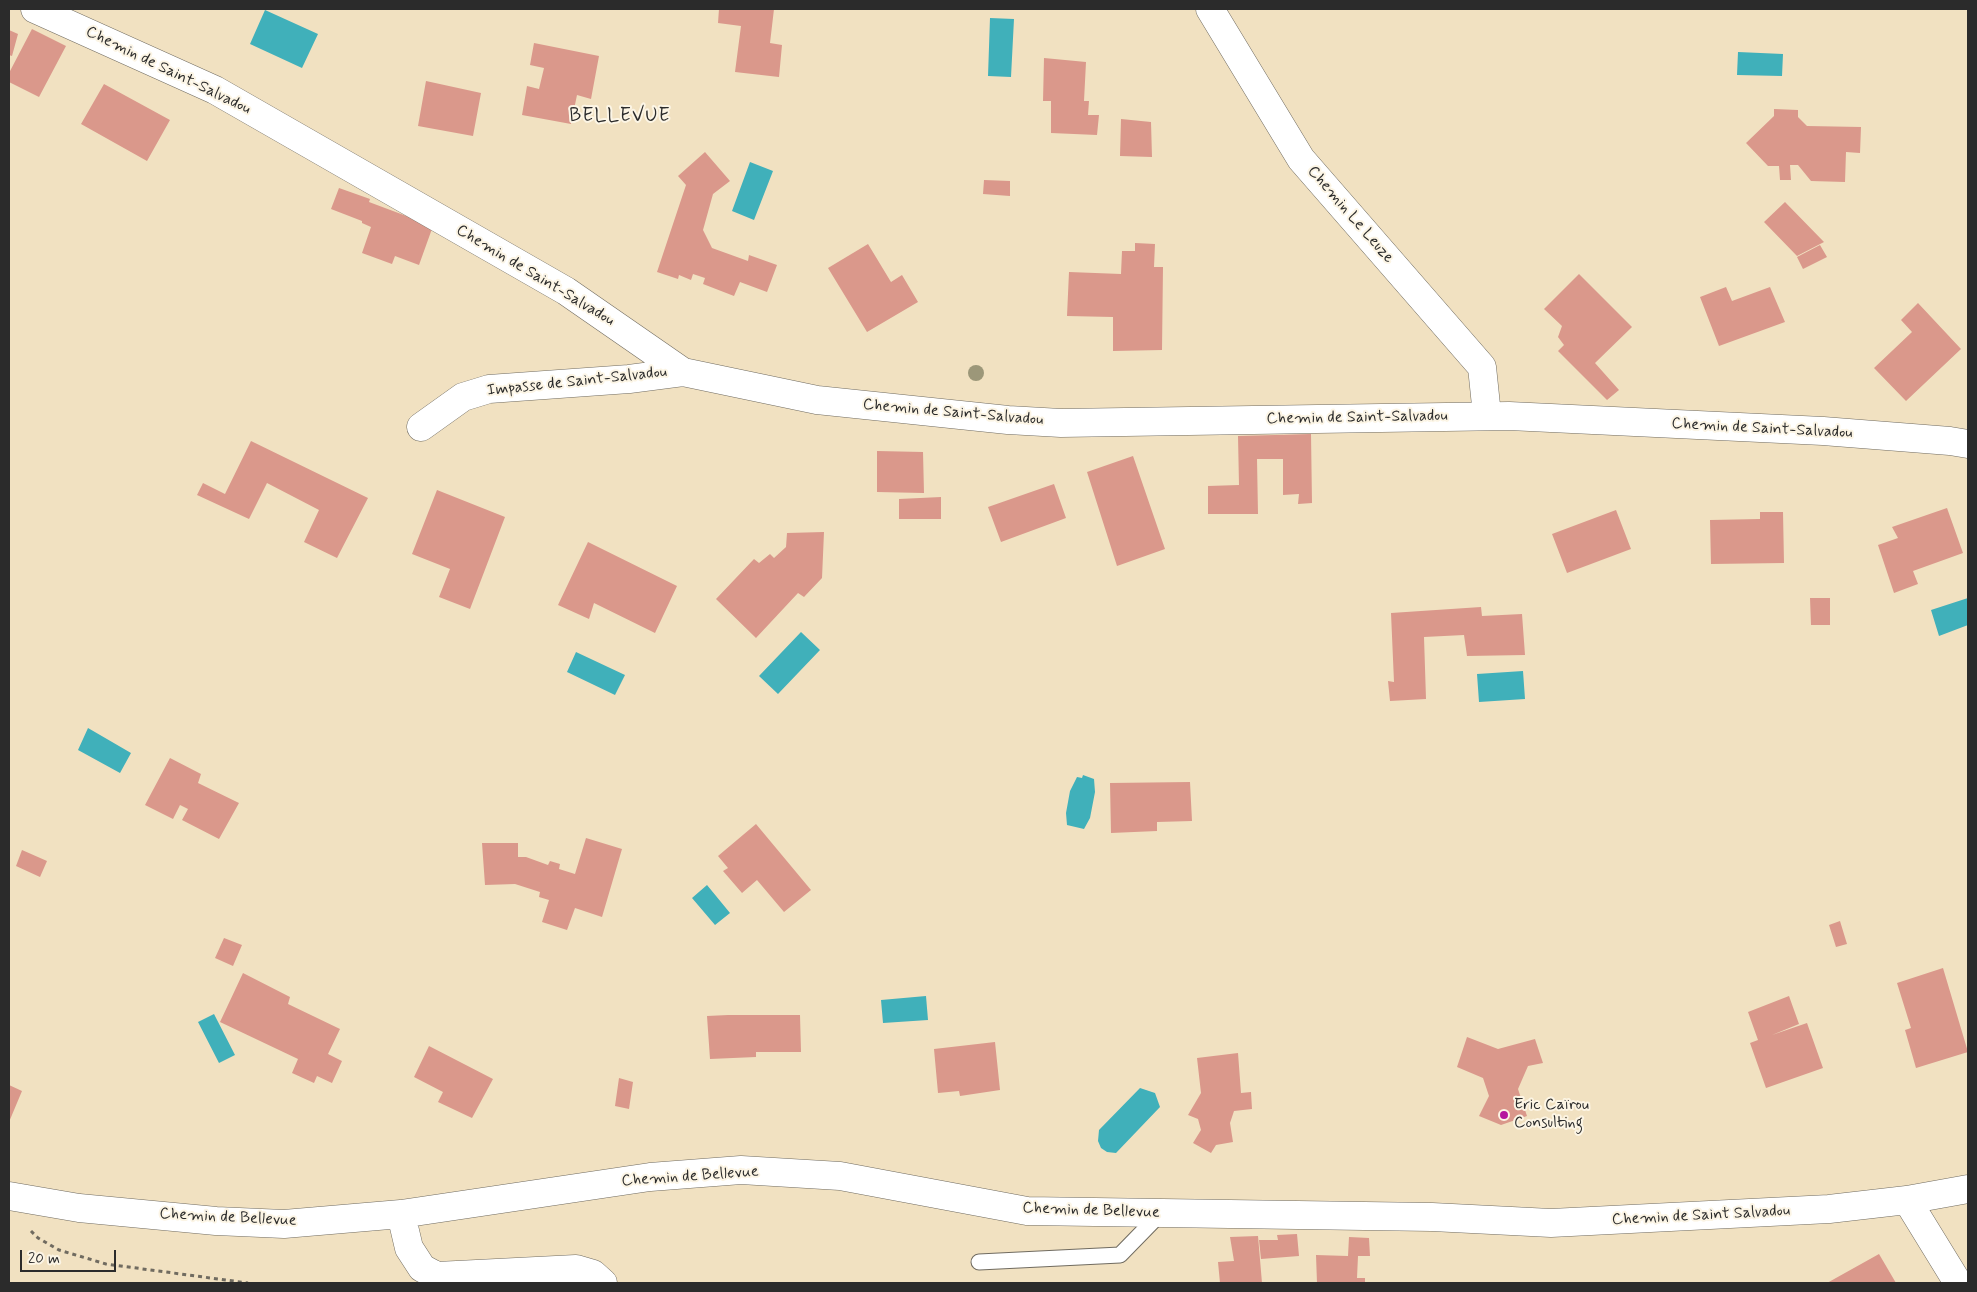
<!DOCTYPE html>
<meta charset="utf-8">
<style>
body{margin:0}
#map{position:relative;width:1977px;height:1292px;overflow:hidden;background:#f1e1c1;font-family:Mynerve,sans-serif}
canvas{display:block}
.frame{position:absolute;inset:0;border:10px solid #2b2b2b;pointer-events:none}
.scale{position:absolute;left:20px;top:1250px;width:96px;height:22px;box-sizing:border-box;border:2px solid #2b2b2b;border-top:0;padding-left:6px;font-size:15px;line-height:18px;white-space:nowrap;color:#2b2b2b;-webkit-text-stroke:4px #fcf5e5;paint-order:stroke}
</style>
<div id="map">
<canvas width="1977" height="1292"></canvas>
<div class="frame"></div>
<div class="scale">20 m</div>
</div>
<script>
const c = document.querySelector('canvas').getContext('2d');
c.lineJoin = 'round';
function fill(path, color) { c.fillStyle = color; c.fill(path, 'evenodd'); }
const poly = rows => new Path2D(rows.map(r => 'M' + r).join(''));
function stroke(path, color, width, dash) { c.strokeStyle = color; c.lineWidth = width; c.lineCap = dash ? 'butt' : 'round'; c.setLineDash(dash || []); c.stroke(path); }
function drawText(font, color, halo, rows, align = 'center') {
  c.font = font + ' Mynerve,sans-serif'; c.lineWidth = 4; c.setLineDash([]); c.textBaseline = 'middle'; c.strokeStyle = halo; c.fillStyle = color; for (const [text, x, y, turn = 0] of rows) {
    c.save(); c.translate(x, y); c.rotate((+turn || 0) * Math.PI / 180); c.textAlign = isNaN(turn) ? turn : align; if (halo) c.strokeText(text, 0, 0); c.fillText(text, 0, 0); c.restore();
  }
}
const water = poly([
 [265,10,318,34,302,68,250,44],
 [990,18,1014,19,1011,77,988,76],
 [1738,52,1783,54,1782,76,1737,75],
 [750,162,773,171,754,220,732,211],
 [1968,598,1968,625,1939,636,1931,610],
 [801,632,820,650,778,694,759,676],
 [576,652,625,675,615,695,567,672],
 [1523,671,1525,699,1479,702,1477,674],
 [88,728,131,753,120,773,78,750],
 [1083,775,1094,779,1095,792,1090,818,1084,829,1067,825,1066,813,1070,791,1077,777,1082,778],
 [707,885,730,913,715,925,692,898],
 [926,996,928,1020,883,1023,881,1000],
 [214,1014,235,1055,219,1063,198,1022],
 [1140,1088,1155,1093,1160,1107,1116,1153,1107,1152,1101,1148,1098,1141,1099,1130]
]);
const building = poly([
 [719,9,774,9,770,43,782,45,779,77,735,72,741,26,718,23],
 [32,29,66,46,39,97,9,82,9,73],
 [9,30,18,34,12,56,9,55],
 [534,43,599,56,591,99,577,95,571,124,522,115,527,86,539,89,544,68,530,65],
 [1044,58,1086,62,1084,101,1089,101,1088,115,1099,115,1097,135,1051,133,1051,101,1043,101],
 [426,81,481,93,473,136,418,126],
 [104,84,170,120,147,161,81,124],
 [1774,109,1798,110,1798,117,1807,126,1861,127,1860,153,1846,152,1845,182,1811,181,1798,165,1790,165,1791,180,1780,180,1779,166,1768,166,1746,143,1774,116],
 [1121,119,1151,122,1152,157,1120,156],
 [705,152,730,181,713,194,703,230,712,248,748,261,749,255,777,265,767,292,740,282,734,296,703,284,705,278,693,274,691,280,679,275,678,279,657,272,686,185,678,176],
 [984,180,1010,181,1010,196,983,194],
 [339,188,370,199,369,202,433,226,419,265,395,256,392,264,362,253,371,227,362,223,362,221,331,209],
 [1785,202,1824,242,1797,256,1764,222],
 [1135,243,1155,244,1154,267,1163,267,1162,350,1113,351,1113,317,1067,316,1069,272,1121,274,1122,251,1135,251],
 [868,244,891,282,902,275,918,302,867,332,828,268],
 [1820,245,1827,257,1803,269,1797,257],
 [1579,274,1632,327,1595,363,1619,390,1607,400,1558,351,1564,345,1558,337,1562,326,1544,309],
 [1726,287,1732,301,1770,287,1785,322,1719,346,1700,297],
 [1918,303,1961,349,1906,401,1874,368,1912,332,1901,320],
 [1311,434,1312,503,1298,504,1299,494,1283,495,1283,459,1257,459,1258,514,1208,514,1208,486,1239,485,1238,436],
 [251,441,368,498,337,558,304,542,319,510,267,483,249,519,197,495,203,483,225,494],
 [877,451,923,452,924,493,877,492],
 [1133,456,1165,549,1117,566,1087,472],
 [1054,484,1066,518,1001,542,988,507],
 [437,490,505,517,470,609,439,597,450,569,412,554],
 [941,497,941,519,899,519,899,499],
 [1947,508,1963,553,1913,571,1918,584,1894,593,1878,545,1898,538,1892,527],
 [1616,510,1631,549,1567,573,1552,534],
 [1760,512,1783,512,1784,563,1711,564,1710,520,1760,519],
 [824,532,822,578,804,597,798,593,756,638,716,599,754,559,759,563,770,554,774,558,786,547,787,533],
 [588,542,677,586,655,633,594,603,589,619,558,605],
 [1810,598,1830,598,1830,625,1811,625],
 [1481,607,1482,616,1522,614,1525,655,1467,656,1464,635,1424,637,1426,699,1390,701,1388,681,1394,682,1391,613],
 [170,758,201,774,198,783,239,803,219,839,182,820,188,809,180,805,173,819,145,805],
 [1190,782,1192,821,1157,822,1157,831,1111,833,1110,783],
 [756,824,811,890,784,912,757,880,742,893,723,871,728,868,718,856],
 [586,838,622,849,602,917,575,908,567,930,542,922,549,900,539,897,540,892,515,884,485,885,482,843,518,843,518,857,526,857,548,865,550,861,560,864,559,869,575,874],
 [22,850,47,861,40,877,16,866],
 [1840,921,1847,944,1836,947,1829,925],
 [224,938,242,945,233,966,215,958],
 [1943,968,1968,1052,1916,1068,1905,1030,1911,1028,1897,983],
 [243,973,290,997,288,1004,340,1029,328,1054,342,1061,332,1083,317,1076,314,1083,292,1073,298,1059,220,1022],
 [1789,996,1799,1024,1772,1035,1807,1023,1823,1068,1766,1088,1750,1043,1758,1040,1748,1012],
 [728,1015,800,1015,801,1052,756,1052,756,1057,710,1059,707,1016],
 [1467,1037,1498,1049,1535,1039,1543,1063,1528,1066,1518,1089,1527,1116,1501,1125,1479,1116,1489,1096,1483,1078,1457,1067],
 [995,1042,1000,1090,960,1096,959,1091,938,1093,934,1049],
 [429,1046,493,1079,472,1118,438,1102,443,1092,414,1077],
 [1238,1053,1241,1093,1251,1092,1252,1109,1234,1111,1230,1123,1233,1142,1216,1145,1211,1153,1193,1143,1201,1130,1198,1119,1188,1115,1201,1093,1197,1058],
 [619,1078,633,1082,629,1109,615,1106],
 [9,1085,22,1091,9,1122],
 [1297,1234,1299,1256,1261,1259,1259,1240,1278,1240,1277,1235],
 [1258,1236,1262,1283,1220,1283,1218,1262,1234,1261,1230,1237],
 [1349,1237,1369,1238,1370,1256,1358,1256,1357,1278,1365,1278,1365,1283,1317,1283,1316,1255,1348,1256],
 [1879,1254,1896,1283,1827,1283]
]);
const path = poly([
 [31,1231,38,1238,59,1250,106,1264,248,1283]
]);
const lane = poly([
 [979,1262,1120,1255,1160,1214]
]);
const street = poly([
 [35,9,215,90,566,291,683,372,817,400,1008,420,1061,423,1509,416,1823,431,1950,441,1968,444],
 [1210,9,1301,159,1482,367,1487,415],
 [421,427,463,397,489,389,629,379,683,372],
 [9,1196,79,1208,216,1221,284,1224,401,1214,650,1177,741,1170,840,1176,1027,1211,1432,1217,1551,1223,1829,1209,1907,1200,1968,1189],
 [1907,1200,1958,1283],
 [401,1214,409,1248,422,1268,437,1276,576,1269,593,1274,603,1283]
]);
const trees = [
 [976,373]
];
const markers = [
 [1504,1115,5,"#b5179e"]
];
const streetNames = [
 ["Chemin de Saint-Salvadou",168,71,26],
 ["Chemin Le Leuze",1350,215,49],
 ["Chemin de Saint-Salvadou",535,276,31],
 ["Impasse de Saint-Salvadou",577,382,-6],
 ["Chemin de Saint-Salvadou",953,413,5],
 ["Chemin de Saint-Salvadou",1357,418,-1],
 ["Chemin de Saint-Salvadou",1762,429,3],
 ["Chemin de Bellevue",690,1177,-4],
 ["Chemin de Bellevue",1091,1211,2],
 ["Chemin de Saint Salvadou",1701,1216,-3],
 ["Chemin de Bellevue",228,1218,3]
];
const poiNames = [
 ["Eric Caïrou",1514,1106],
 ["Consulting",1514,1124]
];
const quarterNames = [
 ["BELLEVUE",620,117]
];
fill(water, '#40b0ba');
fill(building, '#da988b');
stroke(lane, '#706b60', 17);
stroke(street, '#706b60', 29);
stroke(path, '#706b60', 3, [4, 4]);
stroke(lane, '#fff', 15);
stroke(street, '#fff', 28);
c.fillStyle = '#9c9779';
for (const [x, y] of trees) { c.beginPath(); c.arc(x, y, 8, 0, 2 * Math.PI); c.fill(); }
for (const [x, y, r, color] of markers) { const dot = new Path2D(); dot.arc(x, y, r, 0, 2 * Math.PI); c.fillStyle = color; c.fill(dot); stroke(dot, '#fcf5e5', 2); }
drawText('16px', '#2b2b2b', '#fcf5e5', streetNames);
drawText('16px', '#2b2b2b', '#fcf5e5', poiNames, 'left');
c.letterSpacing = '1px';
drawText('19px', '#2b2b2b', '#fcf5e5', quarterNames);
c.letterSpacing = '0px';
</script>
